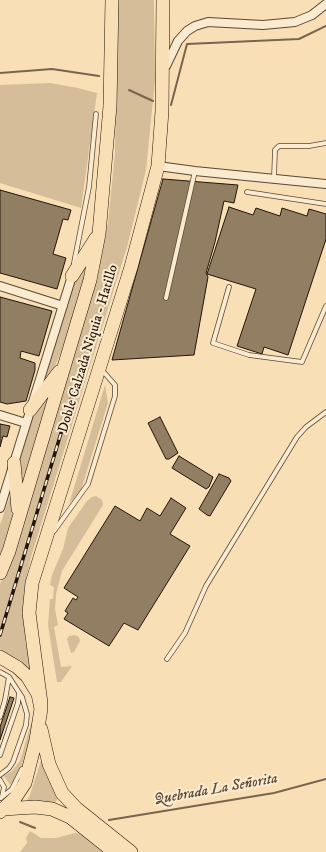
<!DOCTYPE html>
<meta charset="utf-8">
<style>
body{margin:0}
canvas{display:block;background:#f8dfb5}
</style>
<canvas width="326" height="852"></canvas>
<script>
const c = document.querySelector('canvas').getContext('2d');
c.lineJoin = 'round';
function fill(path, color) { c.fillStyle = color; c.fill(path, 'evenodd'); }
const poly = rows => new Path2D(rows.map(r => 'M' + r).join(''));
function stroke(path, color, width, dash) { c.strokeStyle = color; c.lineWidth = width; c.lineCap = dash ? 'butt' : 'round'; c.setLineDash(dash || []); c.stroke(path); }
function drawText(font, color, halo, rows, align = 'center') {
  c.font = font + ' "IM FELL DW Pica",serif'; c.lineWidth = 4; c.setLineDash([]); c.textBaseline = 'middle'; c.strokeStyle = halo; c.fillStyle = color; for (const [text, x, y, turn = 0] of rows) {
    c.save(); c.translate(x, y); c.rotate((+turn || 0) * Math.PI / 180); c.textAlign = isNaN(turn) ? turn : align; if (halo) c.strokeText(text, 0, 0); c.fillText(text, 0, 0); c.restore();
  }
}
const green = poly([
 [117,0,154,0,155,80,146,170,127,247,31,557,25,584,24,612,25,640,32,671,20,660,0,649,0,584,7,569,95,283,108,223,115,153],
 [50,83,78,88,97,93,81,208,0,183,0,85],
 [91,252,67,338,52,373,41,388,74,283],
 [105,385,108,403,81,490,69,504],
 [51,390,23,483,18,464,34,410],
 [14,484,16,503,0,557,0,525],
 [96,496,102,500,103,505,62,571,56,594,55,609,58,625,54,627,61,667,72,666,61,682,57,682,48,625,50,599,53,599,54,587,50,585,52,575,63,549,68,528,87,501,92,497],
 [75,635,79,637,80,641,74,652,71,653,67,639,69,636],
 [4,664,25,681,39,708,18,777,10,785,4,776,12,771,20,761,35,710,32,696,24,684],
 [44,751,60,796,54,804,26,802,30,795],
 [30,831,41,838,56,838,75,833,84,834,106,852,20,852,27,843,26,838]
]);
const stream = poly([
 [0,73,52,69,99,76],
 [129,90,153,101],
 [171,105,187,44,299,39,326,26],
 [109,820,274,793,326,779],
 [20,822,35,828]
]);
const building = poly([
 [163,179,238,185,234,203,224,201,215,242,206,273,208,277,194,355,112,360,163,179],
 [0,190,71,210,68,220,63,219,53,254,66,258,57,289,0,273,0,190],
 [229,207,253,215,256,208,280,216,282,208,307,216,309,209,326,214,326,239,288,355,264,347,262,354,237,346,256,289,207,274,229,207],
 [0,297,52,311,39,356,21,351,20,358,35,363,35,370,26,401,7,404,0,402,0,297],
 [160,417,178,453,169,459,166,459,148,423,160,417],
 [0,424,10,426,7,437,3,436,0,447,0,424],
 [179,456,213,477,209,487,206,489,172,468,179,456],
 [219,474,229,478,231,481,210,516,207,515,199,509,219,474],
 [171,498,186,508,170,534,190,546,138,630,124,623,109,646,64,619,68,613,65,611,73,598,76,600,78,597,64,588,115,506,140,521,147,508,160,516,171,498],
 [10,697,14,698,0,740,0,727,10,697]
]);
const service = poly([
 [274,178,275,150,279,146,309,146,326,143],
 [247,192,326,204],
 [74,263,89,187,96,114],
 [229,287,213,343,249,355,302,362,326,306],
 [166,298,195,171],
 [54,531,88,484,115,396,115,385,101,369],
 [167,659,185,633,206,586,297,437,306,427,326,412],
 [0,672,9,677,22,697,27,714,26,725,13,762,9,768,0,775],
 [0,717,5,700,9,677],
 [0,755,18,703,19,693],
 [0,780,4,787,2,797],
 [1,798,12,789,22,769]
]);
const minor = poly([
 [166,66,178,41,187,31,195,26,208,22,263,25,295,22,312,15,326,4],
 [158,166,195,171,326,184],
 [0,286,63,306],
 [0,415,26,423],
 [0,508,72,276]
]);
const trunk = poly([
 [72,276,96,238],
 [30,410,59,372],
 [14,463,18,509],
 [0,573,9,551,90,280,99,234,110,106,112,0],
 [0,657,17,667,27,676,38,694,41,709,36,740,25,783,15,798,0,812],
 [41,703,29,613,32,583,131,267,158,166,162,111,163,0],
 [41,729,49,764,62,793,76,808,131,852],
 [3,809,35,807,52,809,70,817,114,852]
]);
const rail = poly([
 [0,635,81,367]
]);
const streetNames = [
 ["Doble Calzada Niquia - Hatillo",89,349,-73]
];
const waterNames = [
 ["Quebrada La Señorita",216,790,-10]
];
fill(green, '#d4bd98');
stroke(stream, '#78654e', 2);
fill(building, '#927e63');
stroke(building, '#23150a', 1);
stroke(service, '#584835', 5.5);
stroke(minor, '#584835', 10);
stroke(trunk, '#23150a', 14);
stroke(service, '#faeacf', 4);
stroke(minor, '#faeacf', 8);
stroke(trunk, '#f8dfb5', 13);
stroke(rail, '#23150a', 3.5);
stroke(rail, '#faeacf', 2, [6]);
drawText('14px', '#23150a', '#faeacf', streetNames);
drawText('italic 15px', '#5b4a37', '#faeacf', waterNames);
</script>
